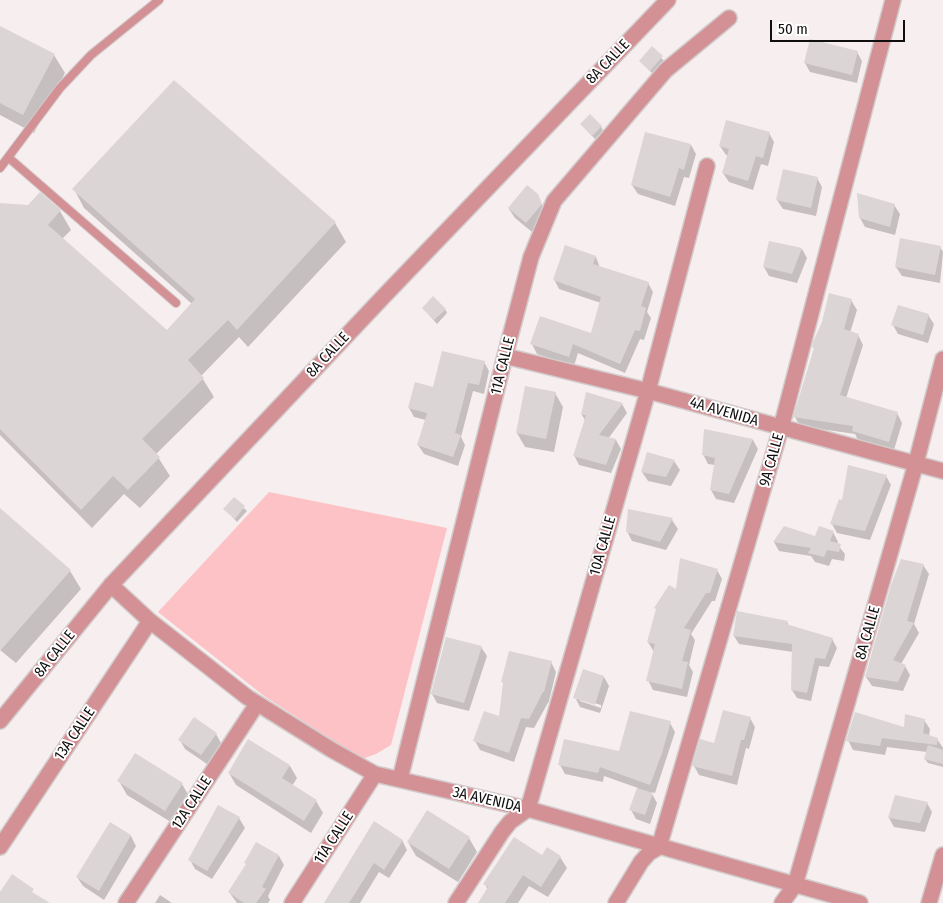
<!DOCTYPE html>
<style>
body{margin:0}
#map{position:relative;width:943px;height:903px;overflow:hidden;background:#f7efef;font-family:"Fira Sans Condensed",sans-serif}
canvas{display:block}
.scale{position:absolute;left:770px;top:20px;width:135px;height:22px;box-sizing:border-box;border:2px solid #100e0e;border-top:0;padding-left:6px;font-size:15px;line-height:18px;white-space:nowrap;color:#100e0e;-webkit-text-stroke:4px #fff;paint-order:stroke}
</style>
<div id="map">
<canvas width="943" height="903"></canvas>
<div class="scale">50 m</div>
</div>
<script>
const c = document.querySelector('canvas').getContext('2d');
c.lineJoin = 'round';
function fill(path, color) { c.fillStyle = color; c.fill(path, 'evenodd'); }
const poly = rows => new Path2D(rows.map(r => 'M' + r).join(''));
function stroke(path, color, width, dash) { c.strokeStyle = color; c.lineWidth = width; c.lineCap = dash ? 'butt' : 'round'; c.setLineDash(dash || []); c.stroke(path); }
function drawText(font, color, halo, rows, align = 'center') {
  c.font = font + ' "Fira Sans Condensed",sans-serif'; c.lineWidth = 4; c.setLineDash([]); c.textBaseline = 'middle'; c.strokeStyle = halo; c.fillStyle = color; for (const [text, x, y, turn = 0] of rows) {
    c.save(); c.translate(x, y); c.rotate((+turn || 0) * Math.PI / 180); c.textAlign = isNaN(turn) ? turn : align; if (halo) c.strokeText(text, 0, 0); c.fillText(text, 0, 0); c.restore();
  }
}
const green = poly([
 [269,492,447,528,391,745,376,754,362,759,264,696,158,612]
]);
const shadow = poly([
 [0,27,54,55,65,73,34,133,0,115],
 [652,48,664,61,653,74,640,61],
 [857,52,862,61,857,83,810,72,805,63],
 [174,82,335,223,346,242,248,347,239,337,201,376,214,397,156,454,170,476,140,508,124,494,92,528,0,435,0,204,60,211,71,230,62,239,167,332,192,304,84,208,74,189],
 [581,124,601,126,603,131,595,139],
 [769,133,774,142,768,166,761,164,753,190,729,182,723,173,729,156,726,155,720,146],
 [691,145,696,154,689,178,684,177,675,206,638,194,632,185],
 [817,178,822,187,816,216,783,209,777,200],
 [537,195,547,214,532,232,515,218,509,209],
 [894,205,900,214,895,235,865,227,860,218],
 [940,247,943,252,940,283,902,276,896,267],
 [802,249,807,258,797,283,769,276,764,267],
 [596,257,600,268,648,283,653,292,647,312,651,318,644,340,640,339,625,373,578,353,574,366,537,354,532,344,592,335,601,303,559,289,554,279],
 [851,300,857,310,850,333,858,335,863,345,846,398,897,413,902,423,894,450,858,440,855,434,800,426,795,417,815,350,813,347],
 [423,308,445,309,447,313,437,324],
 [928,315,934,324,928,343,898,334,893,325],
 [484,362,489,371,484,394,473,391,461,437,465,445,458,466,424,454,418,445,426,420,414,417,409,408,434,388],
 [555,393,563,407,554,452,525,447,517,433],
 [622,404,627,413,608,439,616,440,621,449,611,473,579,465,574,455,585,420,582,415],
 [705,430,753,440,758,449,734,503,716,499,711,490,715,465,708,464,703,454],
 [674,461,680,470,671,486,648,481,642,472],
 [886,476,891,485,870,540,837,533,832,524,843,501],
 [234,499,247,511,237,522,225,509],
 [0,510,70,571,81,589,16,663,0,650],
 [629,511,672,520,678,529,666,550,632,541,627,531],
 [833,532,838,542,837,544,845,554,844,561,832,559,829,566,815,562,811,556,779,551,774,542,816,538],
 [923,565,929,574,914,624,919,633,901,664,905,666,910,675,903,691,872,686,866,677],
 [717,570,722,579,715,601,712,601,691,634,695,640,689,665,693,672,687,697,653,690,648,680,654,652,648,642],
 [738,613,787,622,789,627,832,639,837,648,829,667,819,666,811,701,797,698,792,690,793,652,739,644,734,636],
 [481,647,487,656,469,711,437,703,432,694],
 [551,662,556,672,549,701,534,728,526,727,514,762,480,750,475,741],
 [604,677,609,686,600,713,580,707,575,697],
 [580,699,601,705,601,708,580,701],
 [750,718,755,727,749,749,746,748,737,785,699,775,694,766,714,744],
 [924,720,930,729,929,736,937,739,943,748,943,767,928,763,925,759,927,752,887,747,885,755,853,750,848,740,905,729],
 [670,723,675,732,655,793,651,792,657,803,650,824,636,819,631,810,638,788,604,776,603,782,565,774,560,765,620,752],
 [216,734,221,743,207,764,185,749,180,740],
 [290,766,297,778,292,786,316,801,323,813,311,833,236,785,229,773],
 [119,781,182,784,190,798,174,824,127,795],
 [927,803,932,812,925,832,894,827,889,818],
 [219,807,239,818,245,828,212,879,195,869,190,860],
 [374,823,402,840,407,850,389,878,379,872,360,903,325,903],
 [110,824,131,836,136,846,104,900,83,886,77,877],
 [469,838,477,852,458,882,416,856,408,842],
 [256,844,279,856,284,865,268,896,270,900,268,903,237,903,229,892,247,865],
 [543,856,560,857,567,868,548,897,529,886,518,903,479,903,488,890,485,884],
 [160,895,172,903,155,903]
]);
const building = poly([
 [0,26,55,54,23,115,0,103],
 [810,39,858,51,852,75,804,63],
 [652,46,663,56,650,71,639,61],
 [174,80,336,222,237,330,228,320,188,360,204,378,142,439,160,457,128,490,113,476,81,510,0,429,0,203,28,205,40,192,61,210,48,225,167,330,195,299,72,189],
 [590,114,602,126,592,136,580,124],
 [726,120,770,132,763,158,756,156,748,181,722,173,729,149,719,146],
 [645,132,691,144,684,170,679,168,670,197,631,185],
 [783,169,818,177,811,208,776,200],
 [527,185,538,194,542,204,526,223,508,208],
 [857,193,895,204,890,227,859,218],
 [900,238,941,246,935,275,895,267],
 [769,241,802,248,792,274,763,267],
 [565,245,596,256,593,264,649,282,641,306,646,308,640,331,635,330,620,364,573,344,569,357,530,344,540,316,591,333,601,297,553,280],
 [829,293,852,299,844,329,859,334,840,395,898,412,889,442,852,431,853,426,793,417,814,348,812,347,813,342,822,322],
 [433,296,446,309,434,320,422,308],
 [898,305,929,314,923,335,891,325],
 [442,351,485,361,479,385,468,383,455,433,461,435,453,457,417,445,427,413,408,408,415,382,433,387],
 [525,386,556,392,546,439,516,433],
 [586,392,623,403,599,435,616,439,606,465,573,456,586,415,581,415],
 [704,429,753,439,729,494,710,490,715,458,702,455],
 [647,452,675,460,666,477,641,472],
 [848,465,887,475,865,531,830,524,839,499,842,500],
 [234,497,245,506,235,519,223,509],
 [0,508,71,570,0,651],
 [628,509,673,518,660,542,626,532],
 [784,526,815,536,819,526,834,531,830,541,841,544,839,552,827,550,824,557,808,553,811,548,773,542],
 [680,558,718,569,710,593,706,593,684,628,691,630,682,661,688,662,682,689,646,681,655,644,647,642,656,609,654,608,669,585,676,589],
 [901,559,924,564,907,621,914,623,893,660,906,665,898,682,865,677,891,585],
 [737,611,788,621,786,624,833,638,825,659,815,658,807,693,791,690,792,644,733,636],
 [446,637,482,646,464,703,431,694],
 [509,651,552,661,544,692,543,692,529,719,521,718,509,753,473,741,484,711,499,716,503,683,501,682],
 [583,669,604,676,595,705,573,698],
 [723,710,751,717,744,740,741,740,732,776,692,766,700,739,714,743],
 [630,711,671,721,662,753,650,785,600,767,598,773,558,765,564,739,619,751],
 [855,712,904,727,905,714,925,719,923,733,938,738,937,745,882,738,880,746,846,741],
 [194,717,217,733,201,755,178,740],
 [248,739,290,765,282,778,317,800,304,821,228,773],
 [928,745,943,750,943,764,924,759],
 [135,753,183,783,165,811,117,781],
 [637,788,653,793,645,815,629,810],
 [895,795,928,802,920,823,888,818],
 [218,805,240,817,207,871,188,860],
 [427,810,470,837,449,869,407,842],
 [374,821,403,840,384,870,374,863,349,903,324,903],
 [110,822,131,835,99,891,76,877],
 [514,837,542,855,547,847,561,856,541,887,523,875,505,903,478,903,488,887,483,884],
 [256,842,279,855,262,887,266,889,256,903,244,903,228,892,246,864,244,863],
 [12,874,34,889,32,892,50,903,0,903,0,892]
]);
const service = poly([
 [9,158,176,303],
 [0,168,60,88,91,55,159,0]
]);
const minor = poly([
 [505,356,648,391,943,471],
 [111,585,150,621,247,697,332,750,375,774,528,809,860,903],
 [400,779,505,356,531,257,554,201,666,70,729,18],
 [0,847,150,621],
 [126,903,257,704],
 [292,903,375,774],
 [456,903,502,832,510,822,528,809,648,391,707,166],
 [616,903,641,862,649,853,659,847,781,428,893,0],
 [782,903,795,885,916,463,943,359],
 [929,903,943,855]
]);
const tertiary = poly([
 [0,721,111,585,384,296,668,0]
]);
const streetNames = [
 ["8A CALLE",608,62,-46],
 ["8A CALLE",328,355,-47],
 ["11A CALLE",503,366,-76],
 ["4A AVENIDA",724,412,16],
 ["9A CALLE",772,460,-74],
 ["10A CALLE",603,546,-74],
 ["8A CALLE",868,633,-74],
 ["8A CALLE",55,654,-51],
 ["13A CALLE",75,734,-56],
 ["3A AVENIDA",487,800,13],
 ["12A CALLE",192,803,-57],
 ["11A CALLE",334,838,-57]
];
fill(green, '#fcc2c5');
fill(shadow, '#0003');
fill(building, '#dcd5d5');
stroke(service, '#d2cbcb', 10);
stroke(minor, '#d2cbcb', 18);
stroke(tertiary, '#d2cbcb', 18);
stroke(service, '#d49195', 8);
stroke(minor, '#d49195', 15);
stroke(tertiary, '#d49195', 15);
drawText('15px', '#100e0e', '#fff', streetNames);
</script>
